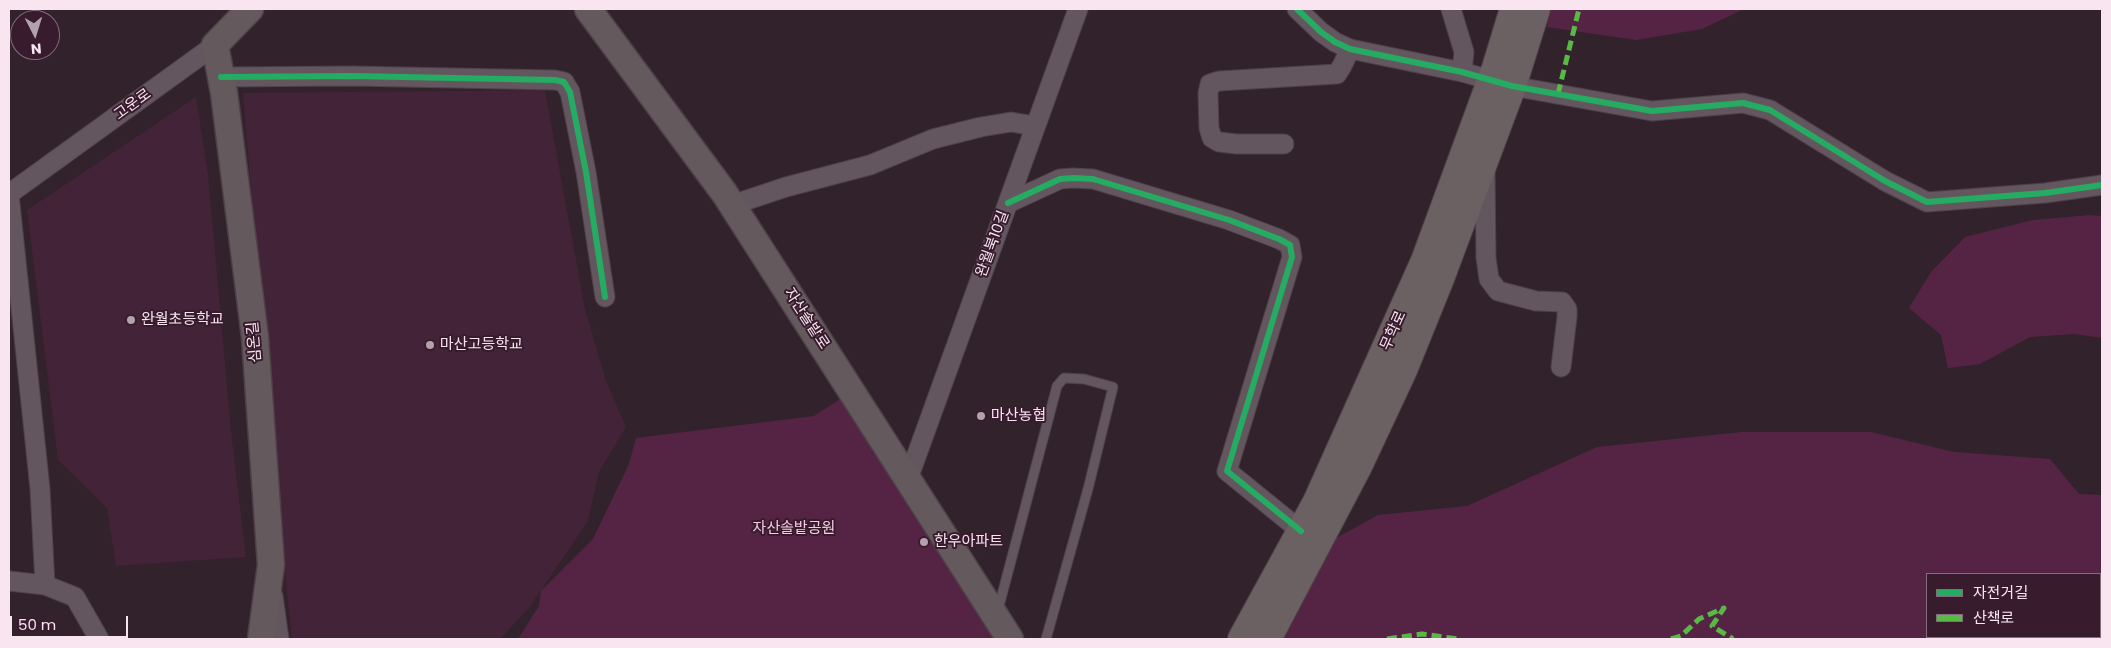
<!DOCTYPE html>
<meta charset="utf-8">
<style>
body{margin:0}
#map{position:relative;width:2111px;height:648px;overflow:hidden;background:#32222c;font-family:Poppins,"Noto Sans KR",sans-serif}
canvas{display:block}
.frame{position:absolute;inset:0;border:10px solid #f8e5f0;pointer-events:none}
.legend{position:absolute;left:1926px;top:573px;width:175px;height:65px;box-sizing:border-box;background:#381c2e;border:1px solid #856c7c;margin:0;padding:6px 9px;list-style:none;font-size:15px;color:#f8e5f0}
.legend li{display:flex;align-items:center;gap:10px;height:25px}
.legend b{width:25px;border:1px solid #856c7c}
.north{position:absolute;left:10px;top:10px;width:50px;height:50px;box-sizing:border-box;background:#381c2e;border:1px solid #856c7c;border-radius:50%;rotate:175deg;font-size:14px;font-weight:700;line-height:20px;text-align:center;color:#f8e5f0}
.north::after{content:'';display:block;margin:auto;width:18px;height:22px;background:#b3a1ab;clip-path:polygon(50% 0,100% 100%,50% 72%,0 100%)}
.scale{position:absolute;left:10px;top:616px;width:118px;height:22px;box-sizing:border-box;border:2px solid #f8e5f0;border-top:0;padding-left:6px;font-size:15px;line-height:18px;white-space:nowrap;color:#f8e5f0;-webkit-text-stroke:4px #381c2e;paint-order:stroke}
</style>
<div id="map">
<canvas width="2111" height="648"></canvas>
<div class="frame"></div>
<ul class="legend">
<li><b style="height:6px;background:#26ab63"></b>자전거길</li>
<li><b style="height:6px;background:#58b947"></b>산책로</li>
</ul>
<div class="north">N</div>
<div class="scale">50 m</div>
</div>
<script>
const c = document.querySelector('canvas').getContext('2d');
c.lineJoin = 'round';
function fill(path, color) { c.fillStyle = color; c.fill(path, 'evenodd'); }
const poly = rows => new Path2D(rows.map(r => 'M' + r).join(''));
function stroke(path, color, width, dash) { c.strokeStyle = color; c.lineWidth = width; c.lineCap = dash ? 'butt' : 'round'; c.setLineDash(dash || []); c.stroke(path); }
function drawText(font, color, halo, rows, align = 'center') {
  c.font = font + ' Poppins,"Noto Sans KR",sans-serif'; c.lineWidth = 4; c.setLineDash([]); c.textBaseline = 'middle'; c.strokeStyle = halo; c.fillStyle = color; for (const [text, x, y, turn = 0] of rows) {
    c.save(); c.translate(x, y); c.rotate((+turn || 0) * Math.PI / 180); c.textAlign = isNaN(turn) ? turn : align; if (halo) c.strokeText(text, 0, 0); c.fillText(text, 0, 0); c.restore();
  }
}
const built = poly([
 [545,90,585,309,606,381,626,427,599,472,588,521,529,608,500,639,292,639,275,477,243,93],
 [196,97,208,174,231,431,246,557,116,566,107,508,58,460,27,210]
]);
const green = poly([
 [1551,9,1744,9,1702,29,1636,40,1547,27],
 [2090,215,2102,216,2102,338,2074,334,2030,337,1980,364,1948,368,1941,335,1909,308,1931,272,1965,237,2033,220],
 [845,396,1000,639,518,639,539,606,541,591,593,539,629,464,636,438,814,416],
 [1742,432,1871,432,1954,452,2050,459,2079,494,2102,495,2102,639,1250,639,1309,553,1378,515,1467,506,1597,447],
 [1927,574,2100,574,2100,637,1927,637]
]);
const service = poly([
 [998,610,1057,386,1064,378,1084,379,1113,387,1088,489,1046,639]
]);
const minor = poly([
 [1297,9,1321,32,1335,42,1350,49,1462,72,1512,86,1652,111,1743,103,1770,110,1885,181,1927,202,2045,193,2102,185],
 [1451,9,1464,52,1462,72],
 [221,77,352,76,555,80,564,82,570,92,586,172,605,297],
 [1284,144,1237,144,1219,142,1212,138,1209,128,1208,93,1210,84,1219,81,1337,74,1342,66,1350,49],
 [1485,169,1486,258,1489,279,1498,291,1536,301,1562,302,1567,309,1567,317,1561,367],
 [9,194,40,489,45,585],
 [9,194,215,45],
 [1008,203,1060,179,1073,178,1093,179,1229,220,1279,239,1290,245,1292,257,1227,471,1301,531],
 [732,205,786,187,870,165,933,139,981,127,1011,122,1035,126],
 [908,479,1078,9],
 [9,581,45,585,75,597,99,639],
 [273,596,279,639]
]);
const secondary = poly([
 [250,9,215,45,224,93,255,337,271,565,261,639],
 [588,9,725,194,1010,639]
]);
const primary = poly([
 [1242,639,1317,502,1425,261,1496,68,1514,9],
 [1267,639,1358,466,1403,370,1439,281,1512,86,1536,9]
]);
const quiet = poly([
 [1558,94,1579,9],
 [1387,639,1422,634,1458,639],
 [1671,639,1681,636,1699,619,1724,608,1712,626,1733,639]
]);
const cycleway = poly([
 [1297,9,1321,32,1335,42,1350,49,1462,72,1512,86,1652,111,1743,103,1770,110,1885,181,1927,202,2045,193,2102,185],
 [221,77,352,76,555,80,564,82,570,92,586,172,605,297],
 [1008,203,1060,179,1073,178,1093,179,1229,220,1279,239,1290,245,1292,257,1227,471,1301,531]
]);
const markers = [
 [131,320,5,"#b3a1ab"],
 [430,345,5,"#b3a1ab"],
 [981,416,5,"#b3a1ab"],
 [924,542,5,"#b3a1ab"]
];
const streetNames = [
 ["고운로",133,105,-36],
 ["완월북10길",993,244,-70],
 ["자산솔밭로",806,319,57],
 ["무학로",1394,331,-66],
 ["심온길",255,342,-95]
];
const poiNames = [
 ["완월초등학교",141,320],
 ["마산고등학교",440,345],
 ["마산농협",991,416],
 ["한우아파트",934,542]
];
const parkNames = [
 ["자산솔밭공원",794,529]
];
fill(built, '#432337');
fill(green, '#552445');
stroke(service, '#4e4048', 11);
stroke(minor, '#4e4048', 21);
stroke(secondary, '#4e4048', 29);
stroke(primary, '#4e4048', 30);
stroke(service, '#64565e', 9);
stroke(minor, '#64565e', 19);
stroke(secondary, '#64595d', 26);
stroke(primary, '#6c6162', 28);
stroke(quiet, '#58b947', 5, [10, 5]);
stroke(cycleway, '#26ab63', 6);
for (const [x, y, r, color] of markers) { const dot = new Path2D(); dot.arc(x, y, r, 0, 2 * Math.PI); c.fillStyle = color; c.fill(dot); stroke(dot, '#381c2e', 2); }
drawText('15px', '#f8e5f0', '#381c2e', streetNames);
drawText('15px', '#f8e5f0', '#381c2e', poiNames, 'left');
drawText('15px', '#f8c9e4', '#381c2e', parkNames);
</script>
